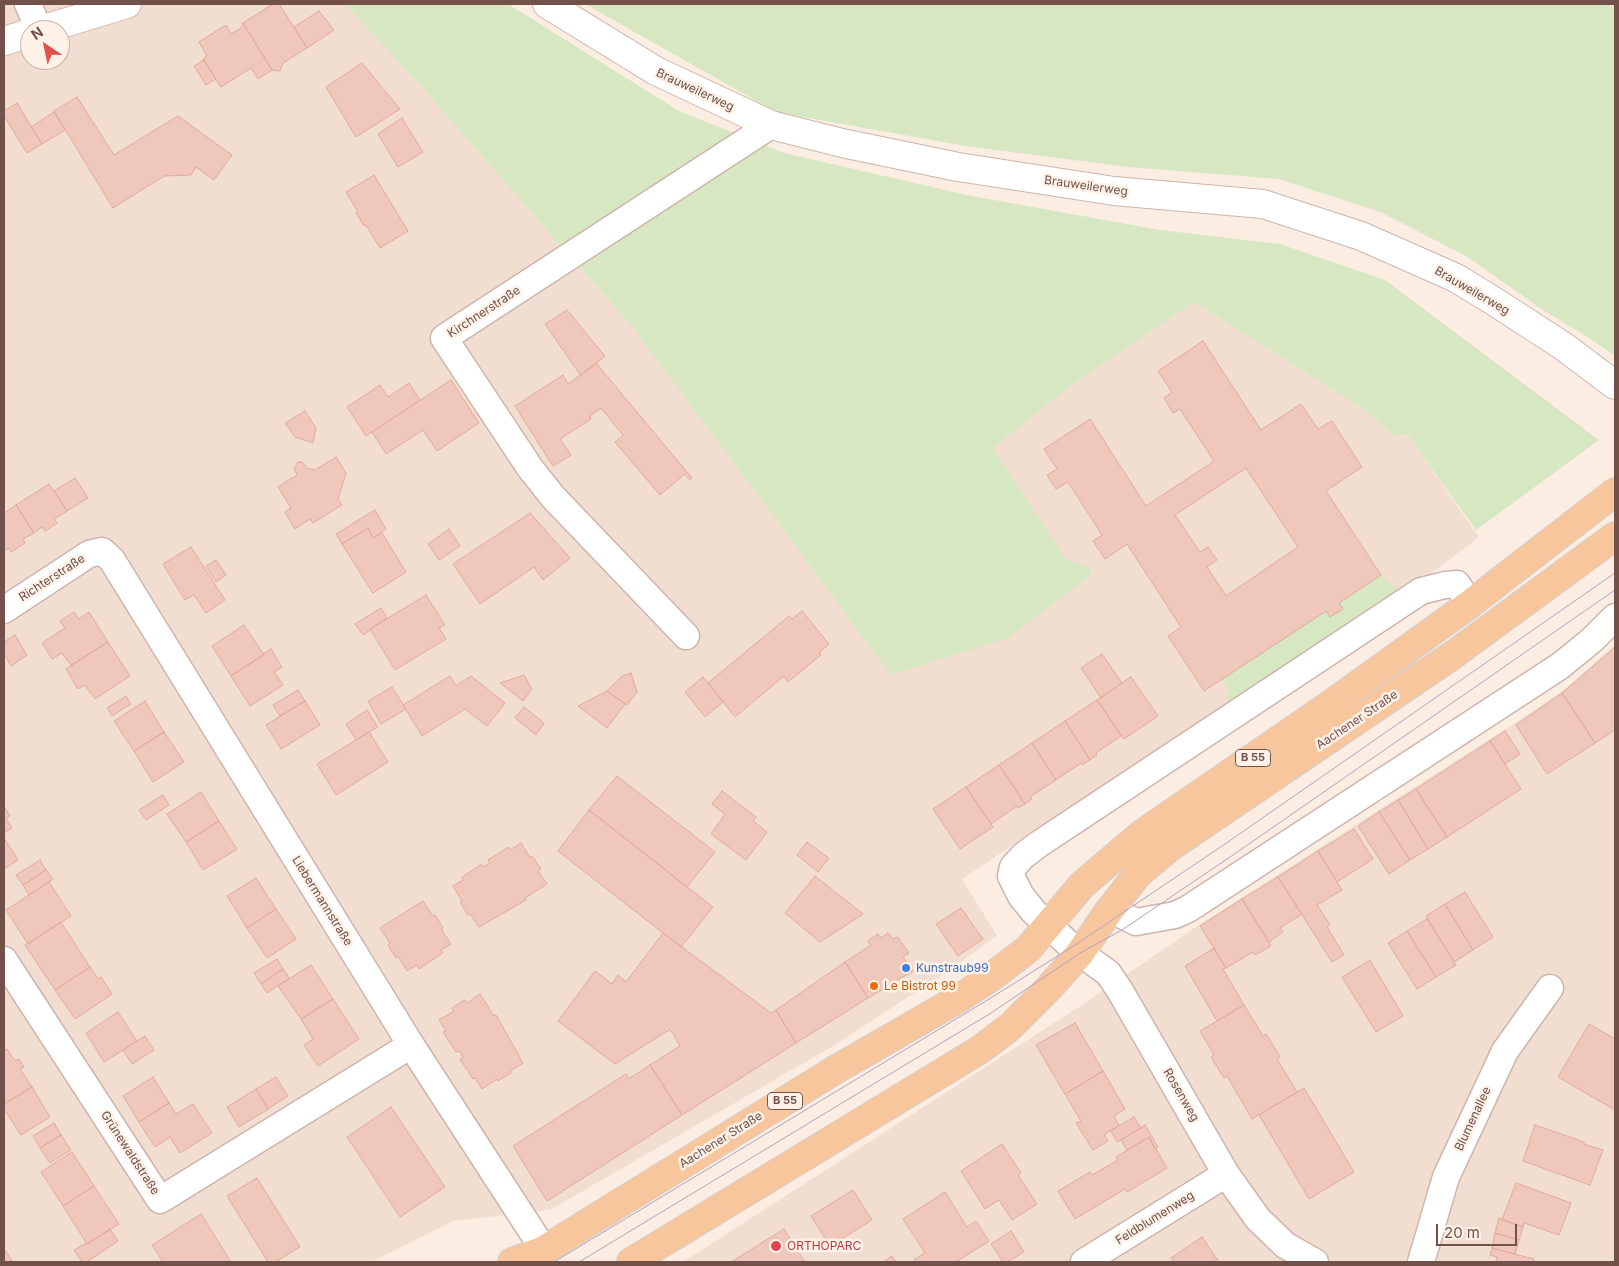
<!DOCTYPE html>
<meta charset="utf-8">
<style>
body{margin:0}
#map{position:relative;width:1619px;height:1266px;overflow:hidden;background:#fbede2;font-family:Inter,sans-serif}
canvas{display:block}
.frame{position:absolute;inset:0;border:5px solid #71514a;pointer-events:none}
.north{position:absolute;left:20px;top:20px;width:50px;height:50px;box-sizing:border-box;background:#fef2e8;border:1px solid #c6b2a9;border-radius:50%;rotate:326deg;font-size:14px;font-weight:700;line-height:20px;text-align:center;color:#71514a}
.north::after{content:'';display:block;margin:auto;width:18px;height:22px;background:#e0534c;clip-path:polygon(50% 0,100% 100%,50% 72%,0 100%)}
.scale{position:absolute;left:1436px;top:1224px;width:81px;height:22px;box-sizing:border-box;border:2px solid #71514a;border-top:0;padding-left:6px;font-size:15px;line-height:18px;white-space:nowrap;color:#71514a;-webkit-text-stroke:4px #fef2e8;paint-order:stroke}
</style>
<div id="map">
<canvas width="1619" height="1266"></canvas>
<div class="frame"></div>
<div class="north">N</div>
<div class="scale">20 m</div>
</div>
<script>
const c = document.querySelector('canvas').getContext('2d');
c.lineJoin = 'round';
function fill(path, color) { c.fillStyle = color; c.fill(path, 'evenodd'); }
const poly = rows => new Path2D(rows.map(r => 'M' + r).join(''));
function stroke(path, color, width, dash) { c.strokeStyle = color; c.lineWidth = width; c.lineCap = dash ? 'butt' : 'round'; c.setLineDash(dash || []); c.stroke(path); }
function drawText(font, color, halo, rows, align = 'center') {
  c.font = font + ' Inter,sans-serif'; c.lineWidth = 5; c.setLineDash([]); c.textBaseline = 'middle'; c.strokeStyle = halo; c.fillStyle = color; for (const [text, x, y, turn = 0] of rows) {
    c.save(); c.translate(x, y); c.rotate((+turn || 0) * Math.PI / 180); c.textAlign = isNaN(turn) ? turn : align; if (halo) c.strokeText(text, 0, 0); c.fillText(text, 0, 0); c.restore();
  }
}
const residential = poly([
 [4,4,345,4,413,77,544,227,632,326,891,675,1088,566,1066,559,993,448,1073,384,1194,302,1363,409,1395,436,1407,434,1479,537,1433,572,1228,707,1200,721,962,879,997,936,950,970,833,1046,550,1210,453,1221,371,1262,4,1262],
 [30,30,60,30,60,60,30,60],
 [1615,645,1615,1262,683,1262,1085,1003,1199,925,1518,721,1564,690]
]);
const green = poly([
 [345,4,508,4,679,111,784,153,967,195,1160,230,1280,244,1385,280,1599,440,1476,530,1407,434,1395,436,1363,409,1194,302,1073,384,993,448,1066,559,1088,566,1091,575,1008,638,891,675,632,326,544,227,413,77],
 [585,4,1615,4,1615,356,1589,338,1543,310,1466,256,1380,212,1279,179,1128,167,965,146,776,112],
 [1381,575,1399,591,1232,703,1225,694,1230,691,1223,679,1326,611,1331,617,1343,609,1339,603]
]);
const building = poly([
 [273,4,279,4,307,48,283,63,280,71,272,70,243,23,273,4],
 [319,11,334,30,307,48,294,27,319,11],
 [243,23,272,70,258,79,251,68,221,87,203,59,207,56,199,42,226,25,231,34,241,28,243,23],
 [204,60,216,79,206,85,194,66,204,60],
 [362,63,400,109,356,137,326,87,362,63],
 [77,97,114,155,178,116,232,155,214,180,196,167,191,175,164,176,113,208,54,111,77,97],
 [17,103,42,144,27,153,4,116,4,111,17,103],
 [54,112,65,130,42,144,31,127,54,112],
 [402,118,423,152,398,167,378,134,402,118],
 [374,175,408,231,380,248,366,225,364,226,356,213,358,212,346,192,374,175],
 [567,310,605,356,581,376,545,324,567,310],
 [1203,341,1261,430,1301,404,1318,429,1332,421,1362,467,1326,491,1381,575,1339,603,1343,609,1330,617,1326,611,1204,691,1168,636,1181,627,1127,544,1105,559,1093,541,1102,535,1068,482,1056,489,1047,475,1057,469,1044,449,1090,419,1146,506,1214,461,1180,409,1173,413,1164,398,1172,392,1158,371,1203,341],
 [1246,468,1298,547,1226,596,1207,567,1217,560,1208,547,1200,552,1175,515,1246,468],
 [596,363,692,478,690,480,685,474,660,495,615,442,623,435,601,408,590,416,591,419,560,439,571,455,553,466,515,406,563,375,568,384,596,363],
 [451,380,479,423,437,451,423,430,386,454,372,432,451,380],
 [409,383,420,400,366,436,347,407,380,385,388,397,409,383],
 [305,411,316,428,313,443,295,437,285,423,305,411],
 [336,457,346,473,338,499,342,505,313,523,310,519,295,529,285,512,291,508,278,487,297,475,294,468,298,462,302,462,307,468,315,470,336,457],
 [75,478,88,498,67,511,54,491,75,478],
 [49,484,67,511,54,519,57,523,45,531,42,527,34,533,16,505,49,484],
 [16,505,34,533,23,539,25,543,11,552,9,548,4,551,4,513,16,505],
 [375,510,386,529,373,538,368,528,342,544,336,534,375,510],
 [530,513,570,558,543,580,534,567,480,604,453,564,530,513],
 [368,528,373,538,382,533,406,572,373,593,342,544,368,528],
 [449,529,460,546,439,560,428,544,449,529],
 [191,547,225,600,206,613,194,595,185,600,163,564,191,547],
 [216,560,226,575,216,582,206,566,216,560],
 [426,595,445,625,439,628,446,639,395,670,370,629,426,595],
 [381,608,387,618,370,629,370,630,363,635,355,624,381,608],
 [802,611,829,644,819,653,821,655,788,682,784,676,735,717,708,683,789,616,792,619,802,611],
 [74,612,79,619,89,612,108,642,71,665,62,653,52,659,42,643,65,628,60,621,74,612],
 [244,625,264,655,231,676,212,646,244,625],
 [15,635,27,655,11,666,4,654,4,642,15,635],
 [108,642,130,676,95,699,85,685,78,689,66,669,108,642],
 [1615,647,1615,730,1595,743,1562,693,1615,647],
 [271,649,282,667,274,672,283,685,250,706,231,676,271,649],
 [1102,654,1122,683,1101,698,1081,668,1102,654],
 [631,673,637,692,627,705,607,691,622,676,631,673],
 [524,675,532,689,523,701,500,683,524,675],
 [450,676,456,686,471,676,505,703,487,726,465,709,422,736,403,705,450,676],
 [703,677,723,702,705,717,685,692,703,677],
 [1131,677,1158,716,1124,739,1097,700,1131,677],
 [392,687,406,709,381,724,368,701,392,687],
 [298,690,305,701,280,716,273,705,298,690],
 [607,691,625,704,607,728,578,706,607,691],
 [1562,693,1595,743,1547,774,1516,725,1562,693],
 [126,696,131,704,112,716,107,708,126,696],
 [1097,700,1121,736,1096,753,1097,755,1090,760,1065,721,1097,700],
 [145,701,164,732,134,751,114,721,145,701],
 [305,701,320,725,281,749,266,725,305,701],
 [524,707,544,723,536,735,515,718,524,707],
 [367,710,378,727,356,740,346,724,367,710],
 [1065,721,1090,760,1082,765,1081,763,1056,780,1032,743,1065,721],
 [1505,731,1520,754,1505,764,1490,741,1505,731],
 [164,732,184,762,153,782,134,751,164,732],
 [369,732,388,762,336,795,317,764,369,732],
 [1490,741,1521,789,1447,837,1416,789,1490,741],
 [1032,743,1056,780,1030,797,1032,799,1025,804,999,765,1032,743],
 [999,765,1025,804,1018,808,1017,806,991,824,966,787,999,765],
 [617,776,715,852,687,887,589,810,617,776],
 [966,787,993,827,960,849,933,809,966,787],
 [1416,789,1447,837,1428,849,1398,800,1416,789],
 [722,791,756,817,753,821,767,832,746,860,711,834,725,814,712,804,722,791],
 [201,792,219,821,186,842,167,814,201,792],
 [163,795,169,805,146,820,139,810,163,795],
 [1398,800,1428,849,1410,860,1379,812,1398,800],
 [4,806,10,816,6,818,12,828,4,833,4,806],
 [589,810,713,907,681,947,558,851,589,810],
 [1379,812,1410,860,1389,874,1358,826,1379,812],
 [219,821,237,849,203,870,186,842,219,821],
 [1354,829,1373,859,1337,882,1318,851,1354,829],
 [4,838,18,860,4,869,4,838],
 [807,842,829,858,818,872,797,855,807,842],
 [521,843,530,858,532,856,541,869,538,871,547,884,525,898,526,900,479,927,470,914,468,915,460,902,462,901,453,886,463,880,462,877,482,864,483,867,490,863,488,860,509,847,510,850,521,843],
 [1318,851,1342,890,1317,905,1330,925,1327,927,1344,955,1332,962,1278,877,1318,851],
 [40,860,46,870,23,885,16,875,40,860],
 [46,870,53,879,29,895,23,885,46,870],
 [815,876,863,914,820,942,785,913,815,876],
 [1278,877,1302,914,1280,928,1283,932,1269,942,1242,899,1278,877],
 [256,878,276,909,247,928,227,896,256,878],
 [49,882,71,916,28,944,6,910,49,882],
 [1465,892,1493,937,1473,950,1445,904,1465,892],
 [1242,899,1271,946,1255,955,1253,952,1226,968,1200,926,1242,899],
 [423,901,433,916,435,915,443,928,441,929,451,944,441,950,443,953,419,969,417,965,407,971,398,956,396,958,388,945,390,943,380,928,423,901],
 [1445,904,1473,950,1454,962,1426,916,1445,904],
 [961,908,983,939,958,956,936,924,961,908],
 [276,909,296,939,267,958,247,928,276,909],
 [1427,919,1456,965,1436,977,1407,931,1427,919],
 [61,922,90,967,55,990,25,945,61,922],
 [1407,931,1436,977,1417,989,1388,943,1407,931],
 [663,933,771,1013,776,1010,796,1043,682,1115,650,1065,680,1046,672,1032,669,1030,615,1064,558,1021,595,971,612,984,618,975,626,982,663,933],
 [888,933,893,939,898,937,899,939,909,953,903,957,913,971,868,998,845,962,871,945,868,941,878,934,881,938,888,933],
 [1214,948,1226,968,1223,969,1244,1005,1217,1021,1185,966,1214,948],
 [277,959,283,969,261,984,254,973,277,959],
 [1370,960,1403,1016,1376,1032,1342,977,1370,960],
 [845,962,868,998,796,1043,776,1010,845,962],
 [311,965,333,999,301,1019,278,986,311,965],
 [90,967,98,979,101,977,112,994,75,1019,55,990,90,967],
 [283,969,289,978,267,993,261,984,283,969],
 [480,994,494,1016,496,1015,523,1063,510,1071,511,1073,498,1081,497,1079,482,1089,475,1078,473,1079,460,1059,463,1057,459,1051,456,1052,443,1032,446,1031,439,1020,454,1011,452,1008,465,1000,467,1003,480,994],
 [333,999,359,1039,318,1066,304,1045,313,1039,301,1019,333,999],
 [1244,1005,1263,1036,1266,1034,1280,1057,1277,1059,1297,1092,1252,1119,1227,1076,1224,1078,1211,1057,1214,1055,1200,1031,1244,1005],
 [118,1012,137,1041,104,1062,86,1033,118,1012],
 [1075,1023,1103,1071,1065,1094,1036,1045,1075,1023],
 [1589,1024,1615,1039,1615,1110,1558,1077,1589,1024],
 [145,1036,154,1050,132,1064,123,1050,145,1036],
 [7,1049,15,1061,19,1059,24,1067,20,1069,32,1087,4,1104,4,1051,7,1049],
 [650,1065,682,1115,547,1201,513,1146,626,1074,628,1077,630,1078,650,1065],
 [1103,1071,1125,1109,1114,1116,1119,1125,1104,1135,1108,1141,1093,1150,1076,1123,1081,1121,1065,1094,1103,1071],
 [153,1077,169,1103,139,1122,123,1096,153,1077],
 [276,1077,288,1096,268,1109,256,1089,276,1077],
 [32,1087,50,1117,21,1135,4,1109,4,1104,32,1087],
 [1304,1088,1354,1172,1309,1199,1259,1115,1304,1088],
 [256,1089,268,1109,239,1127,227,1107,256,1089],
 [169,1103,176,1114,193,1104,212,1133,180,1153,170,1137,155,1147,139,1122,169,1103],
 [391,1107,445,1187,400,1217,347,1137,391,1107],
 [1134,1117,1141,1128,1117,1142,1111,1131,1134,1117],
 [54,1123,61,1135,40,1148,33,1136,54,1123],
 [1145,1125,1158,1147,1155,1149,1149,1137,1127,1150,1121,1140,1145,1125],
 [1535,1125,1584,1142,1584,1144,1603,1150,1590,1185,1523,1161,1535,1125],
 [61,1135,71,1150,50,1163,40,1148,61,1135],
 [1149,1137,1167,1168,1127,1192,1125,1189,1075,1219,1058,1191,1090,1172,1092,1175,1118,1160,1116,1157,1149,1137],
 [1002,1144,1021,1173,1018,1175,1037,1204,1012,1220,999,1200,985,1209,961,1171,1002,1144],
 [72,1152,94,1186,63,1206,41,1172,72,1152],
 [257,1178,300,1247,275,1262,268,1262,227,1196,257,1178],
 [1516,1183,1571,1203,1559,1235,1524,1223,1523,1227,1502,1220,1516,1183],
 [94,1186,119,1224,87,1244,63,1206,94,1186],
 [853,1190,872,1220,830,1246,811,1216,853,1190],
 [945,1192,967,1227,976,1221,989,1241,956,1262,916,1262,914,1260,925,1253,903,1219,945,1192],
 [201,1214,231,1262,163,1262,152,1245,201,1214],
 [1499,1218,1523,1227,1519,1240,1495,1233,1499,1218],
 [110,1229,118,1241,87,1262,82,1262,74,1250,86,1243,87,1244,110,1229],
 [784,1229,805,1262,731,1262,784,1229],
 [1011,1231,1024,1252,1007,1262,1003,1262,991,1244,1011,1231],
 [1495,1233,1519,1240,1515,1254,1492,1248,1495,1233],
 [1202,1237,1219,1262,1174,1262,1171,1258,1202,1237],
 [1492,1248,1534,1259,1533,1262,1496,1262,1497,1257,1490,1255,1492,1248],
 [4,1249,13,1262,4,1262,4,1249],
 [892,1256,896,1262,883,1262,892,1256]
]);
const minor = poly([
 [28,4,39,30],
 [4,610,89,554,102,551,112,560,411,1045,544,1250],
 [686,636,553,497,530,468,444,338,771,125],
 [1108,912,1120,914,1136,922,1175,915,1188,909,1560,666,1592,640,1615,617],
 [4,960,160,1200,411,1045],
 [1084,1262,1226,1174],
 [1315,1262,1285,1245,1258,1219,1226,1174,1119,989,1108,973,1072,947,1034,912,1021,896,1011,876,1013,867,1023,856,1039,844,1421,591,1445,585,1457,584,1470,604],
 [1421,1262,1446,1177,1505,1051,1550,988]
]);
const tertiary = poly([
 [547,4,656,71,771,125,842,143,958,167,1114,191,1263,204,1361,236,1456,278,1492,300,1563,346,1615,385],
 [41,30,127,4],
 [4,41,30,33]
]);
const primary = poly([
 [512,1262,544,1250,835,1070,958,999,990,978,1028,949,1082,885,1143,833,1334,702,1470,604,1615,492],
 [631,1262,981,1049,1010,1027,1049,988,1080,953,1108,912,1138,874,1170,847,1453,655,1615,536]
]);
const tram = poly([
 [554,1262,994,996,1072,947,1225,844,1615,573],
 [579,1262,991,1013,1080,953,1122,930,1233,855,1615,590]
]);
const markers = [
 [906,968,5,"#3f7fe0"],
 [874,986,5,"#e8710a"],
 [776,1246,6,"#e0444e"]
];
const shields = [
 [1253,758,35],
 [785,1101,35]
];
const shieldNames = [
 ["B 55",1253,758],
 ["B 55",785,1101]
];
const streetNames = [
 ["Brauweilerweg",695,90,25],
 ["Brauweilerweg",1086,186,8],
 ["Brauweilerweg",1472,291,30],
 ["Kirchnerstraße",484,312,-33],
 ["Richterstraße",52,578,-33],
 ["Aachener Straße",1357,720,-34],
 ["Liebermannstraße",322,901,58],
 ["Rosenweg",1181,1095,60],
 ["Blumenallee",1473,1119,-65],
 ["Aachener Straße",721,1140,-32],
 ["Grünewaldstraße",130,1153,57],
 ["Feldblumenweg",1155,1218,-32]
];
const shopNames = [
 ["Kunstraub99",916,968]
];
const foodNames = [
 ["Le Bistrot 99",884,986]
];
const healthNames = [
 ["ORTHOPARC",787,1246]
];
fill(residential, '#f2ddd1');
fill(green, '#d7e7c1');
fill(building, '#efc7bb');
stroke(building, '#e1aa9c', 1);
stroke(minor, '#ceb5ac', 29);
stroke(tertiary, '#ceb5ac', 30);
stroke(primary, '#d7cecc', 30);
stroke(minor, '#fff', 26);
stroke(tertiary, '#fff', 28);
stroke(primary, '#f7c69d', 28);
stroke(tram, '#aea2c3', 1);
for (const [x, y, r, color] of markers) { const dot = new Path2D(); dot.arc(x, y, r, 0, 2 * Math.PI); c.fillStyle = color; c.fill(dot); stroke(dot, '#fef2e8', 2); }
for (const [x, y, w] of shields) { const box = new Path2D(); box.roundRect(x - w / 2, y - 8.5, w, 17, 4); c.fillStyle = '#fef2e8'; c.fill(box); stroke(box, '#71514a', 1); }
drawText('bold 11px', '#71514a', null, shieldNames);
drawText('12px', '#71514a', '#fef2e8', streetNames);
drawText('12px', '#366cbe', '#fef2e8', shopNames, 'left');
drawText('12px', '#c56008', '#fef2e8', foodNames, 'left');
drawText('12px', '#be3a42', '#fef2e8', healthNames, 'left');
</script>
